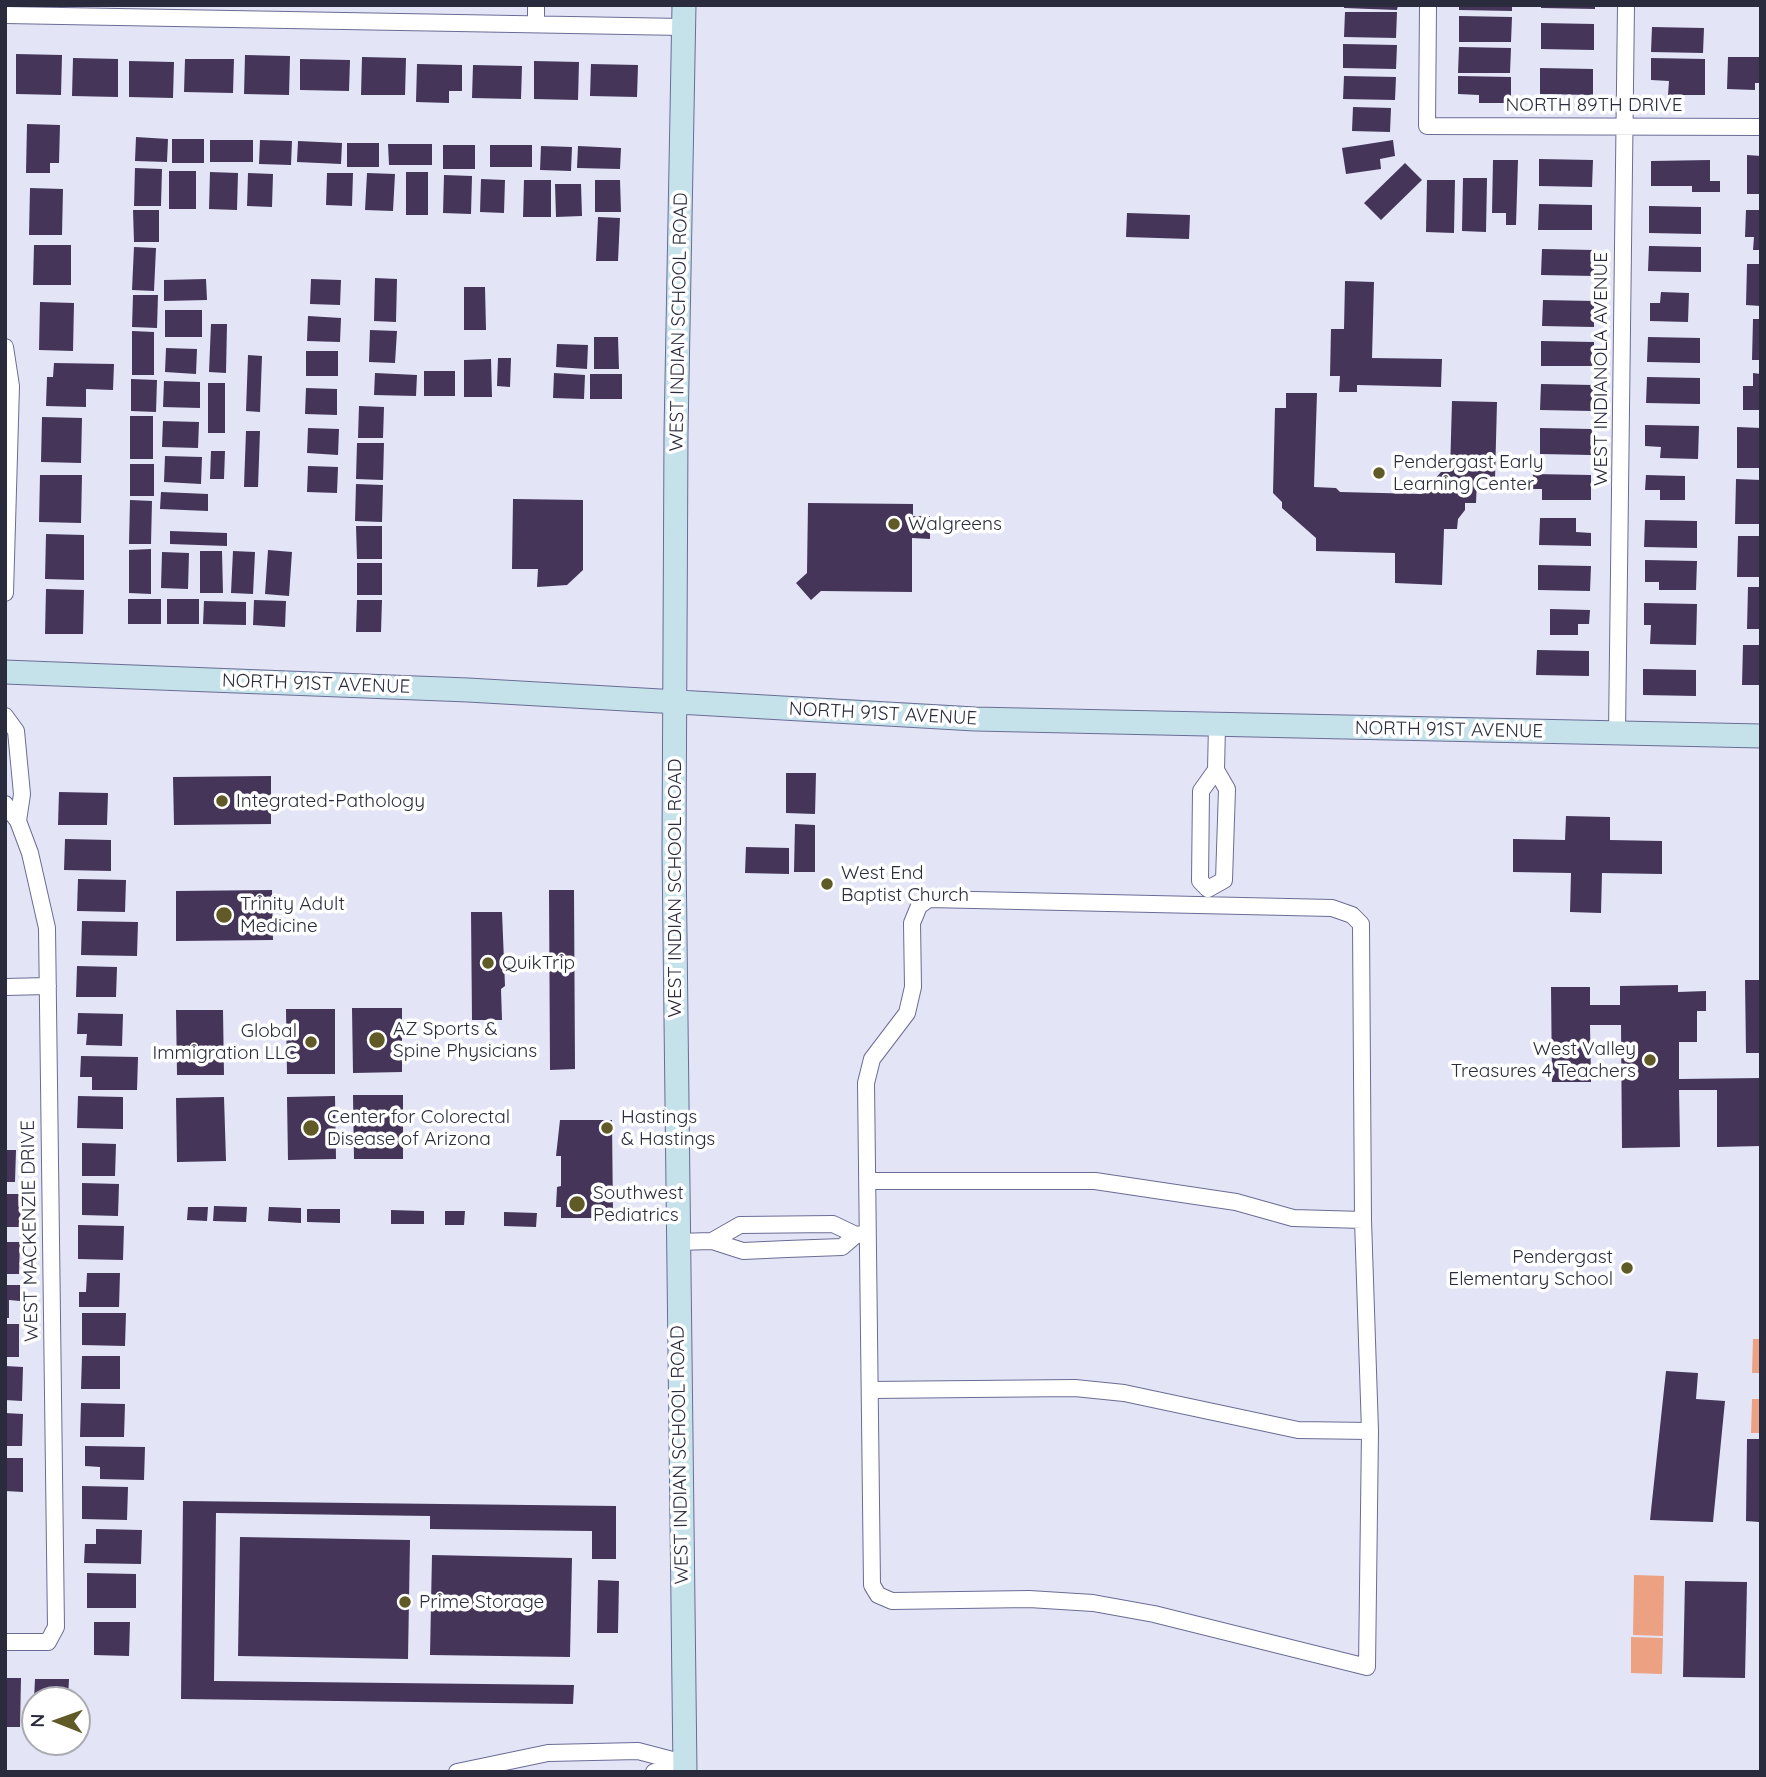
<!DOCTYPE html>
<style>
body{margin:0}
#map{position:relative;width:1766px;height:1777px;overflow:hidden;background:#e3e5f7;font-family:Quicksand,sans-serif}
canvas{display:block}
.frame{position:absolute;inset:0;border:7px solid #2a2b3c;pointer-events:none}
.north{position:absolute;left:21px;top:1686px;width:70px;height:70px;box-sizing:border-box;background:#fff;border:2px solid #aaaab1;border-radius:50%;rotate:271deg;font-size:19px;font-weight:700;line-height:28px;text-align:center;color:#2a2b3c}
.north::after{content:'';display:block;margin:auto;width:24px;height:32px;background:#605a26;clip-path:polygon(50% 0,100% 100%,50% 72%,0 100%)}
</style>
<div id="map">
<canvas width="1766" height="1777"></canvas>
<div class="frame"></div>
<div class="north">N</div>
</div>
<script>
const c = document.querySelector('canvas').getContext('2d');
c.lineJoin = 'round';
function fill(path, color) { c.fillStyle = color; c.fill(path, 'evenodd'); }
const poly = rows => new Path2D(rows.map(r => 'M' + r).join(''));
function stroke(path, color, width, dash) { c.strokeStyle = color; c.lineWidth = width; c.lineCap = dash ? 'butt' : 'round'; c.setLineDash(dash || []); c.stroke(path); }
function drawText(font, color, halo, rows, align = 'center') {
  c.font = font + ' Quicksand,sans-serif'; c.lineWidth = 7; c.setLineDash([]); c.textBaseline = 'middle'; c.strokeStyle = halo; c.fillStyle = color; for (const [text, x, y, turn = 0] of rows) {
    c.save(); c.translate(x, y); c.rotate((+turn || 0) * Math.PI / 180); c.textAlign = isNaN(turn) ? turn : align; if (halo) c.strokeText(text, 0, 0); c.fillText(text, 0, 0); c.restore();
  }
}
const green = poly([
 [1753,1339,1761,1339,1761,1373,1752,1373],
 [1752,1399,1761,1399,1761,1433,1751,1433],
 [1634,1575,1664,1576,1663,1636,1633,1635],
 [1631,1637,1663,1638,1662,1674,1631,1673]
]);
const building = poly([
 [1344,5,1398,5,1397,10,1344,8],
 [1459,5,1512,5,1512,11,1459,10],
 [1541,5,1595,5,1595,9,1541,8],
 [1345,12,1397,12,1396,38,1344,37],
 [1459,16,1512,17,1511,42,1459,42],
 [1541,23,1594,24,1594,50,1541,49],
 [1652,27,1704,28,1703,53,1651,52],
 [1343,44,1397,45,1396,69,1343,68],
 [1459,47,1511,48,1510,73,1458,73],
 [16,54,62,55,61,95,16,94],
 [245,55,290,56,289,95,244,94],
 [362,57,406,58,405,95,361,95],
 [1728,57,1761,57,1761,83,1755,83,1755,90,1727,89],
 [73,58,118,59,118,97,72,96],
 [1651,58,1705,59,1705,95,1668,95,1669,81,1651,80],
 [185,59,234,59,233,93,184,92],
 [300,59,350,60,349,91,300,90],
 [129,61,174,62,173,98,129,97],
 [534,61,579,62,578,100,534,99],
 [417,64,462,65,462,91,449,91,449,103,416,102],
 [591,64,638,65,637,97,590,96],
 [473,65,522,66,521,99,472,98],
 [1540,68,1593,69,1593,95,1540,94],
 [1344,76,1396,77,1395,100,1343,99],
 [1458,76,1511,77,1511,103,1479,103,1479,95,1458,94],
 [1353,107,1391,108,1390,132,1352,131],
 [27,124,60,125,59,163,50,163,50,173,26,173],
 [136,137,168,139,167,162,135,161],
 [172,139,204,139,204,163,172,163],
 [210,140,253,140,253,162,210,162],
 [260,140,292,141,291,165,259,164],
 [1393,140,1395,156,1380,159,1381,169,1346,174,1342,148],
 [298,141,342,143,341,164,297,162],
 [347,143,379,143,379,167,347,167],
 [388,144,432,144,432,165,389,165],
 [443,145,475,145,475,169,443,169],
 [490,145,532,145,532,167,490,167],
 [541,146,572,147,571,171,540,170],
 [578,146,621,148,620,169,577,168],
 [1747,155,1761,156,1761,194,1747,194],
 [1539,159,1593,160,1592,187,1539,186],
 [1493,160,1518,160,1516,225,1506,225,1506,213,1492,213],
 [1710,160,1710,181,1720,181,1720,192,1692,192,1692,186,1651,186,1651,161],
 [1405,163,1422,180,1381,220,1364,203],
 [135,168,162,169,161,206,134,206],
 [169,171,196,171,196,209,169,209],
 [210,172,238,173,237,210,209,209],
 [406,172,428,172,428,215,406,215],
 [248,173,273,174,272,207,247,206],
 [327,173,353,173,352,206,326,205],
 [367,173,395,174,393,211,365,210],
 [444,175,472,176,471,214,443,213],
 [1463,178,1487,178,1486,232,1462,231],
 [481,179,505,180,504,213,480,212],
 [524,180,551,180,551,217,523,217],
 [595,180,620,180,621,212,595,212],
 [1427,180,1455,180,1454,233,1426,232],
 [555,184,581,184,582,216,556,217],
 [30,188,63,189,62,235,29,235],
 [1539,204,1592,205,1592,230,1538,230],
 [1649,206,1701,207,1701,234,1649,233],
 [133,210,159,210,159,242,134,242],
 [1746,210,1761,210,1761,250,1753,250,1754,237,1745,237],
 [1127,213,1190,215,1189,239,1126,237],
 [598,217,620,218,618,261,596,261],
 [34,245,71,245,71,285,33,285],
 [1649,246,1701,247,1701,272,1648,271],
 [134,247,156,248,154,291,132,290],
 [1542,249,1594,250,1594,276,1541,275],
 [1747,264,1761,264,1761,306,1746,305],
 [375,278,397,279,396,322,374,321],
 [206,279,207,300,164,301,164,280],
 [311,279,341,280,340,305,310,304],
 [1345,281,1374,282,1372,358,1442,359,1441,387,1357,385,1357,392,1339,392,1340,376,1330,376,1331,329,1344,329],
 [464,287,485,287,486,330,464,330],
 [1661,292,1689,293,1688,322,1650,321,1650,303,1660,303],
 [133,295,158,295,157,328,132,327],
 [1543,300,1594,301,1594,327,1542,326],
 [40,302,74,303,73,351,39,350],
 [165,310,202,310,202,337,165,337],
 [308,316,341,318,340,342,307,341],
 [1753,319,1761,319,1761,360,1752,360],
 [211,324,227,324,226,373,209,372],
 [370,330,397,331,395,363,369,362],
 [132,331,154,332,154,375,132,375],
 [594,337,618,337,619,369,594,369],
 [1648,337,1700,338,1700,363,1647,362],
 [1541,341,1594,342,1594,366,1541,366],
 [557,344,588,345,587,369,556,367],
 [166,348,197,349,196,374,165,372],
 [306,351,338,351,338,376,306,376],
 [248,355,262,356,260,412,246,411],
 [498,358,511,358,510,387,497,386],
 [491,359,492,397,464,397,464,360],
 [54,363,114,364,113,390,86,389,86,407,46,406,47,377,53,377],
 [424,371,455,371,455,396,424,396],
 [375,373,417,375,416,396,374,395],
 [554,373,585,375,584,399,553,398],
 [1753,373,1761,374,1761,410,1743,410,1743,386,1753,386],
 [590,374,622,374,622,399,590,399],
 [1647,377,1700,378,1700,404,1646,403],
 [131,379,157,380,156,412,131,411],
 [164,381,200,382,200,408,163,407],
 [208,383,225,383,225,433,208,433],
 [1541,384,1593,385,1592,411,1540,410],
 [306,388,337,389,337,415,305,414],
 [1286,393,1317,393,1314,487,1336,488,1340,492,1422,494,1441,472,1450,472,1452,401,1497,402,1495,479,1477,479,1476,503,1465,503,1465,510,1458,519,1457,529,1444,529,1442,585,1395,583,1395,553,1316,551,1316,538,1282,508,1282,502,1273,493,1275,408,1286,408],
 [359,406,384,407,383,438,358,438],
 [130,416,153,416,153,459,130,459],
 [42,417,82,418,81,463,41,462],
 [163,421,199,422,198,448,162,447],
 [1645,425,1699,426,1698,459,1660,458,1661,447,1645,446],
 [1737,427,1761,428,1761,468,1737,468],
 [308,428,339,429,338,455,307,453],
 [1540,428,1592,429,1591,455,1540,454],
 [246,431,260,431,258,487,244,487],
 [357,443,384,443,383,480,356,479],
 [211,451,225,451,224,479,210,479],
 [165,456,202,457,201,484,164,482],
 [130,464,154,464,154,496,130,496],
 [308,466,338,467,337,493,307,492],
 [1533,474,1591,475,1591,500,1542,500,1542,489,1532,489],
 [40,475,82,475,81,523,39,522],
 [1646,475,1685,476,1685,500,1660,500,1660,490,1645,490],
 [1736,479,1761,480,1761,524,1735,524],
 [356,484,383,485,382,522,355,521],
 [161,492,208,494,208,511,160,509],
 [513,499,583,500,583,570,567,585,537,587,538,569,512,569],
 [130,500,152,501,151,544,129,544],
 [808,503,913,504,913,516,930,516,930,539,912,538,912,592,821,591,811,600,796,583,807,573],
 [1540,518,1576,518,1576,532,1591,533,1591,546,1539,545],
 [1645,520,1697,521,1697,548,1644,547],
 [356,526,382,526,382,559,357,559],
 [170,531,227,533,227,546,170,544],
 [46,534,84,535,84,580,45,579],
 [1738,536,1761,536,1761,577,1737,577],
 [151,549,151,594,129,593,129,550],
 [268,550,292,552,289,596,265,594],
 [200,551,222,551,223,593,200,593],
 [233,551,255,552,253,594,231,593],
 [162,552,189,553,188,589,161,588],
 [1645,560,1697,561,1696,590,1659,590,1659,582,1645,582],
 [357,563,382,563,382,595,357,595],
 [1538,565,1591,566,1590,591,1538,590],
 [1748,587,1761,587,1761,629,1747,629],
 [46,589,84,590,83,634,45,634],
 [128,599,161,599,161,624,128,624],
 [167,599,199,599,199,624,167,624],
 [254,600,286,601,285,627,253,625],
 [357,600,382,600,381,632,356,632],
 [204,601,246,602,246,625,203,624],
 [1644,603,1697,604,1696,645,1650,644,1651,625,1644,625],
 [1550,609,1590,610,1589,624,1578,624,1578,635,1550,635],
 [1743,645,1761,645,1761,685,1742,685],
 [1537,650,1589,651,1589,676,1536,675],
 [1643,669,1696,670,1696,696,1643,695],
 [786,773,816,773,815,814,786,813],
 [271,776,271,824,174,825,173,777],
 [59,792,108,793,107,825,58,825],
 [1566,816,1610,817,1610,840,1662,841,1662,874,1602,873,1601,913,1570,912,1571,873,1513,872,1513,839,1565,840],
 [795,824,815,825,815,872,794,872],
 [65,839,111,840,111,871,64,870],
 [746,847,789,848,789,874,745,873],
 [78,879,126,880,125,912,77,911],
 [272,890,273,940,176,941,176,891],
 [549,890,574,890,575,1069,550,1070],
 [471,912,502,912,505,986,501,989,502,1020,472,1020],
 [82,921,138,922,137,956,81,955],
 [77,966,117,967,116,997,76,997],
 [1745,980,1761,980,1761,1053,1746,1053],
 [1678,985,1678,992,1706,991,1706,1011,1697,1011,1697,1042,1679,1042,1679,1079,1761,1078,1761,1146,1717,1147,1717,1090,1679,1090,1680,1147,1622,1148,1621,1025,1590,1025,1591,1082,1552,1082,1551,987,1590,987,1590,1005,1620,1005,1620,986],
 [352,1008,402,1008,402,1072,353,1073],
 [286,1009,335,1009,335,1074,287,1074],
 [176,1010,223,1010,224,1075,177,1075],
 [78,1013,123,1014,122,1046,86,1045,87,1034,77,1034],
 [81,1056,138,1057,137,1090,92,1090,92,1077,80,1077],
 [353,1095,403,1095,403,1159,354,1159],
 [78,1096,123,1097,123,1129,77,1128],
 [335,1096,336,1159,288,1160,287,1097],
 [224,1097,226,1161,177,1162,176,1098],
 [560,1120,612,1120,613,1218,561,1218,561,1207,556,1207,557,1187,561,1186,561,1156,556,1156],
 [82,1143,116,1144,115,1176,82,1176],
 [5,1150,16,1150,15,1182,5,1182],
 [82,1183,119,1184,118,1216,82,1215],
 [5,1194,21,1194,20,1227,5,1227],
 [214,1206,247,1207,246,1222,213,1221],
 [188,1207,208,1207,207,1221,187,1220],
 [269,1207,301,1208,301,1223,268,1221],
 [307,1209,340,1209,340,1223,307,1222],
 [391,1210,424,1211,424,1224,391,1224],
 [445,1211,465,1211,464,1225,445,1225],
 [504,1212,537,1213,536,1227,504,1226],
 [78,1225,124,1226,123,1260,78,1259],
 [5,1242,20,1242,19,1274,5,1274],
 [87,1273,120,1273,119,1307,79,1307,79,1292,86,1292],
 [5,1285,20,1285,20,1301,9,1300,9,1318,5,1318],
 [82,1313,126,1313,125,1346,82,1345],
 [5,1324,19,1324,19,1357,5,1357],
 [82,1356,120,1356,120,1389,81,1389],
 [5,1366,23,1367,22,1401,5,1400],
 [1666,1371,1698,1373,1696,1399,1725,1401,1713,1522,1650,1520],
 [81,1403,125,1404,124,1437,80,1437],
 [5,1413,23,1414,22,1446,5,1446],
 [1747,1439,1761,1439,1759,1522,1746,1521],
 [85,1446,145,1447,144,1480,100,1479,100,1467,85,1466],
 [5,1458,23,1458,23,1492,5,1491],
 [82,1486,128,1487,127,1520,82,1519],
 [183,1501,616,1506,616,1559,592,1559,592,1531,430,1529,430,1516,216,1513,214,1681,574,1685,573,1704,181,1699],
 [96,1529,142,1530,141,1564,84,1563,85,1544,96,1544],
 [240,1537,410,1540,408,1659,238,1656],
 [432,1555,572,1558,570,1657,430,1655],
 [87,1573,136,1574,136,1608,87,1608],
 [598,1580,619,1581,618,1633,597,1633],
 [1685,1581,1747,1582,1745,1678,1683,1677],
 [94,1622,130,1622,129,1656,94,1655],
 [5,1678,21,1678,20,1727,5,1727],
 [35,1679,69,1679,68,1700,34,1700]
]);
const minor = poly([
 [1428,5,1427,126,1761,127],
 [5,15,683,27],
 [536,24,536,5],
 [5,347,11,386,5,593],
 [5,716,16,731,22,794,18,821],
 [1617,733,1626,5],
 [5,804,18,821,30,853,47,928,56,1627,48,1642,5,1642],
 [1208,889,1224,880,1227,789,1216,770,1217,725],
 [1208,889,1200,881,1201,791,1216,770],
 [929,899,1332,908,1352,915,1361,924,1363,1220,1370,1431,1367,1667,1154,1614,1093,1603,1029,1599,892,1601,878,1595,872,1585,866,1083,872,1059,907,1013,913,987,912,923,919,906,929,899],
 [5,987,48,986],
 [868,1181,1095,1181,1236,1202,1293,1218,1363,1220],
 [712,1241,740,1225,833,1224,856,1235,863,1234],
 [676,1242,712,1241,743,1251,787,1249,842,1247,856,1235],
 [871,1390,1075,1388,1124,1393,1298,1430,1370,1431],
 [457,1772,548,1753,638,1751,684,1763],
 [654,1772,682,1763]
]);
const secondary = poly([
 [684,5,676,433,674,852,685,1772],
 [5,672,468,690,975,719,1761,736]
]);
const markers = [
 [1379,473,7,"#605a26"],
 [894,524,7,"#605a26"],
 [222,801,7,"#605a26"],
 [827,884,7,"#605a26"],
 [224,915,9,"#605a26"],
 [488,963,7,"#605a26"],
 [377,1040,9,"#605a26"],
 [311,1042,7,"#605a26"],
 [1650,1060,7,"#605a26"],
 [311,1128,9,"#605a26"],
 [607,1128,7,"#605a26"],
 [577,1204,9,"#605a26"],
 [1627,1268,7,"#605a26"],
 [405,1602,7,"#605a26"]
];
const streetNames = [
 ["NORTH 89TH DRIVE",1594,105],
 ["WEST INDIAN SCHOOL ROAD",679,322,-89],
 ["WEST INDIANOLA AVENUE",1601,369,-90],
 ["NORTH 91ST AVENUE",316,684,2],
 ["NORTH 91ST AVENUE",883,714,3],
 ["NORTH 91ST AVENUE",1449,730,1],
 ["WEST INDIAN SCHOOL ROAD",675,888,-90],
 ["WEST MACKENZIE DRIVE",30,1231,-91],
 ["WEST INDIAN SCHOOL ROAD",680,1455,-91]
];
const poiNames = [
 ["Pendergast Early",1393,462],
 ["Learning Center",1393,484],
 ["Walgreens",908,524],
 ["Integrated-Pathology",236,801],
 ["West End",841,873],
 ["Baptist Church",841,895],
 ["Trinity Adult",240,904],
 ["Medicine",240,926],
 ["QuikTrip",502,963],
 ["AZ Sports &",393,1029],
 ["Spine Physicians",393,1051],
 ["Global",297,1031,"right"],
 ["Immigration LLC",297,1053,"right"],
 ["West Valley",1636,1049,"right"],
 ["Treasures 4 Teachers",1636,1071,"right"],
 ["Center for Colorectal",327,1117],
 ["Disease of Arizona",327,1139],
 ["Hastings",621,1117],
 ["& Hastings",621,1139],
 ["Southwest",593,1193],
 ["Pediatrics",593,1215],
 ["Pendergast",1613,1257,"right"],
 ["Elementary School",1613,1279,"right"],
 ["Prime Storage",419,1602]
];
fill(green, '#eca183');
fill(building, '#443559');
stroke(minor, '#6a6c94', 18);
stroke(secondary, '#6a6c94', 25);
stroke(minor, '#fff', 16);
stroke(secondary, '#c5e2eb', 23);
for (const [x, y, r, color] of markers) { const dot = new Path2D(); dot.arc(x, y, r, 0, 2 * Math.PI); c.fillStyle = color; c.fill(dot); stroke(dot, '#fff', 2.5); }
drawText('19px', '#2a2b3c', '#fff', streetNames);
drawText('19px', '#2a2b3c', '#fff', poiNames, 'left');
</script>
